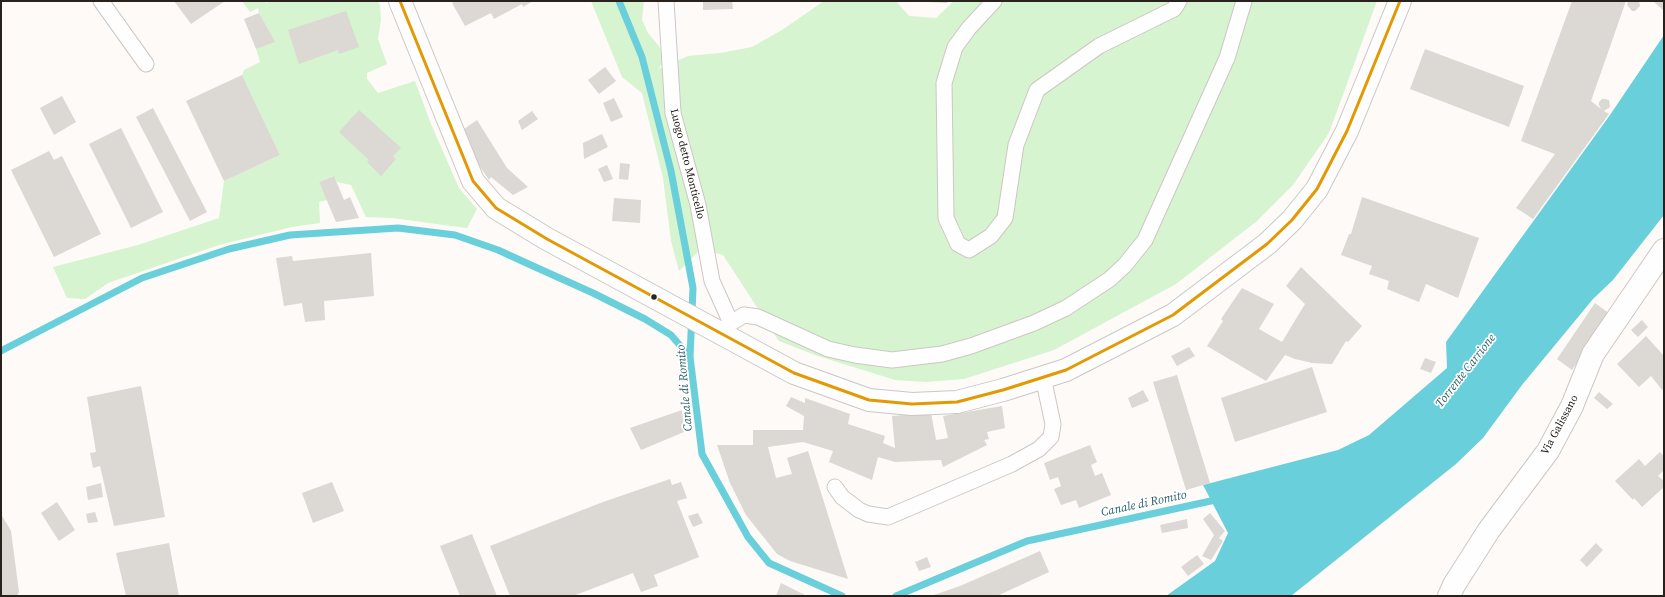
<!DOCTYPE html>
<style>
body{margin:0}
#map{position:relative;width:1665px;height:597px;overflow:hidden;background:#fdfaf8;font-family:"Source Serif 4",serif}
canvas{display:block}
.frame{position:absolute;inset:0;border:2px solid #29211b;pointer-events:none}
</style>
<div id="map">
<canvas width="1665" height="597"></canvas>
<div class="frame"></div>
</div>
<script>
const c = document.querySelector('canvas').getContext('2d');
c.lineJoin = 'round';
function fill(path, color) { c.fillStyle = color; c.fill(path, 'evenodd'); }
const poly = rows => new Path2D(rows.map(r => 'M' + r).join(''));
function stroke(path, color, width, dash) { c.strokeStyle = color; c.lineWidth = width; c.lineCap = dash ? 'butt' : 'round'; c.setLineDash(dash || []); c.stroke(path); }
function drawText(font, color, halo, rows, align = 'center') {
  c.font = font + ' "Source Serif 4",serif'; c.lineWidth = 3.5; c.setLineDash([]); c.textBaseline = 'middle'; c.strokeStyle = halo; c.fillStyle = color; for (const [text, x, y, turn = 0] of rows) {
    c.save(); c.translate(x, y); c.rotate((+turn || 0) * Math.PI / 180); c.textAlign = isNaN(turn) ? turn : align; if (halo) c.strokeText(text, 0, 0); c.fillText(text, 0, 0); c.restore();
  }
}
const green = poly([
 [242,1,265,1,266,3,270,1,378,1,380,5,381,20,378,39,387,64,367,73,367,79,378,93,415,81,431,124,459,188,477,209,467,228,392,218,366,217,351,185,337,182,333,176,319,182,327,200,319,202,320,223,292,227,219,245,108,283,85,299,67,298,53,267,138,245,219,218,224,181,280,155,242,75,244,70,260,62,256,49,274,42,259,13,258,8,250,12],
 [591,1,644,1,642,20,648,33,658,45,666,59,658,69,688,56,720,53,752,47,782,30,824,1,896,1,909,16,936,18,954,1,1377,1,1329,133,1293,185,1257,221,1176,284,1054,350,964,379,926,382,895,380,815,355,779,341,723,255,701,249,679,271,671,241,663,178,642,93,622,77]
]);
const water = poly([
 [1664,35,1664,215,1613,280,1593,299,1522,385,1483,438,1456,464,1291,596,1166,596,1215,561,1228,533,1203,485,1338,450,1369,435,1447,368,1446,342,1610,115]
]);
const stream = poly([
 [619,1,642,57,671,171,693,288,690,357,702,454,748,537,769,563,842,596],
 [1,351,142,278,229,249,290,235,398,228,455,235,498,250,533,266,593,293,645,319,671,335,690,357],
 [896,596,1027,541,1220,499]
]);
const building = poly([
 [174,1,225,1,191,24],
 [456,1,533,1,523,7,522,4,494,19,491,13,465,26,452,3],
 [703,1,732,1,733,9,703,10],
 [928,1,947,1,947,3,928,2],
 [1572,1,1626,1,1591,101,1601,109,1599,105,1599,102,1602,99,1605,99,1609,100,1610,107,1604,111,1609,114,1533,219,1516,208,1555,154,1521,141],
 [1628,1,1639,1,1640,6,1635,11,1632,11,1627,5],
 [1653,1,1664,1,1664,11],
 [346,11,359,47,339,54,338,50,299,64,288,30],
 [259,13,275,42,256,49,244,19],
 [1425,49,1524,86,1509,127,1410,89],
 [605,67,616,81,599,94,588,80],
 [242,75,280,155,224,181,186,101],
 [62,96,76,122,54,135,40,108],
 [614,98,623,117,611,122,603,103],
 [153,108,207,212,190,221,136,117],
 [359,110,401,148,393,156,396,159,381,176,367,162,369,160,339,132],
 [532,111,538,119,522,130,518,121],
 [477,120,507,168,528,187,513,195,491,177,489,180,466,146,461,131],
 [121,128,163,212,131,228,89,144],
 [602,134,608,147,584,159,583,143],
 [49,151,54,160,62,156,101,234,54,257,11,170],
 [620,163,630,164,628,180,619,179],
 [607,165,613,179,604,182,598,169],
 [334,176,344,200,350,197,359,218,336,222,319,182],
 [1362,197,1479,238,1458,298,1426,284,1419,302,1387,289,1389,281,1369,274,1372,266,1341,255,1349,234,1351,234],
 [614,198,641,200,640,223,612,221],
 [371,253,374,296,324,301,325,320,305,322,302,303,284,306,276,258,292,256,293,261],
 [1301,267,1362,326,1348,342,1346,341,1332,364,1312,363,1295,359,1285,355,1266,381,1207,346,1223,321,1221,319,1242,288,1274,304,1259,329,1282,342,1305,304,1286,286],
 [1595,303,1610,314,1572,370,1557,359],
 [1642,320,1648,327,1638,337,1631,330],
 [1646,336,1664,356,1664,387,1662,390,1651,376,1639,387,1617,364],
 [1189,347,1195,356,1177,366,1171,356],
 [1425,358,1436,362,1431,373,1420,369],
 [1312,367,1327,412,1235,442,1221,398],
 [1177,375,1210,483,1186,490,1153,382],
 [141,386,165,517,114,526,100,466,93,468,90,453,96,452,87,397],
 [1143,390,1149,401,1132,408,1128,398],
 [1599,392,1613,404,1607,409,1594,398],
 [791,397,805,403,805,398,850,414,848,424,885,436,883,443,895,448,892,416,931,413,936,440,948,438,943,416,1002,406,1005,428,987,432,989,439,984,440,987,445,943,467,941,460,895,462,878,457,872,480,829,462,833,451,803,442,768,447,776,478,792,474,787,458,808,451,848,579,790,561,777,554,746,515,730,483,717,445,753,445,753,430,803,430,804,416,786,406],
 [682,410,684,432,641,450,630,428],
 [1090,445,1097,462,1091,465,1095,476,1102,473,1111,495,1079,508,1076,500,1061,505,1054,489,1061,486,1058,477,1050,480,1044,463],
 [1660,452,1664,456,1664,470,1658,476,1664,481,1664,487,1642,507,1634,498,1633,500,1615,481,1639,459,1645,466],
 [670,479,672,485,681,482,687,498,677,501,699,557,654,575,658,586,641,592,633,573,573,596,510,596,490,546,603,502],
 [332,482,344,511,313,523,302,493],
 [101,483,103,497,88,500,86,487],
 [57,502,75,530,59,541,41,513],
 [95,512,98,522,88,523,86,514],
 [698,513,703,523,693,527,688,516],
 [1210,513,1225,531,1219,538,1223,541,1211,560,1202,556,1214,535,1203,519],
 [1,514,11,531,19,592,17,596,1,596],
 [1187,519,1188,528,1162,533,1160,525],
 [472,534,497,596,460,596,440,546],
 [169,543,179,596,126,596,116,553],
 [1596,543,1603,550,1587,567,1580,560],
 [1040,551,1049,572,997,596,931,596,960,586],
 [1197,555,1204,564,1188,576,1181,567],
 [927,557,931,567,919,571,915,562],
 [781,583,807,596,776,596]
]);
const lane = poly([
 [101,1,146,64],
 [666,1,673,113,698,205,712,281,731,323],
 [994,1,969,28,955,47,944,83,946,218,958,244,969,250,991,236,1005,218,1016,145,1037,90,1099,46,1174,9,1179,1],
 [722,335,731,323,744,315,758,317,828,349,855,355,892,360,942,354,971,346,1034,323,1066,308,1110,279,1125,265,1145,240,1227,58,1244,1],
 [835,487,842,497,859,510,868,514,888,517,1012,464,1039,449,1051,437,1053,424,1043,377]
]);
const street = poly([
 [1449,596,1454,585,1489,530,1548,451,1572,406,1593,354,1664,250]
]);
const secondary = poly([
 [400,1,473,181,496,208,547,239,794,373,869,400,912,404,957,402,1003,390,1066,370,1173,315,1267,244,1292,220,1317,189,1347,131,1400,1]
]);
const bus1 = poly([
 [400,1,473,181,496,208,547,239,794,373,869,400,912,404,957,402,1003,390,1066,370,1173,315,1267,244,1292,220,1317,189,1347,131,1400,1]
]);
const markers = [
 [654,297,3.5,"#29211b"]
];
const streetNames = [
 ["Luogo detto Monticello",687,164,76],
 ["Via Galissano",1560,425,-62]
];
const waterNames = [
 ["Torrente Carrione",1466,371,-52],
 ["Canale di Romito",685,388,-95],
 ["Canale di Romito",1144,504,-12]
];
fill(green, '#d5f4cf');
fill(water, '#68cfdb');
stroke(stream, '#68cfdb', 7);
fill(building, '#dcd8d3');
stroke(lane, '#cdc7c3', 17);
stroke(street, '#cdc7c3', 24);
stroke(secondary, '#cdc7c3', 24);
stroke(lane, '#fffefe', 15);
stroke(street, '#fffefe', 22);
stroke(secondary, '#fffefe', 22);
stroke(bus1, '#e29903', 3);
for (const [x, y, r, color] of markers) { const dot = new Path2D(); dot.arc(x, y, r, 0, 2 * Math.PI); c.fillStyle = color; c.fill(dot); stroke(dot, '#fff', 1.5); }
drawText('11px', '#29211b', '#fff', streetNames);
drawText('italic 12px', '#296168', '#fff', waterNames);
</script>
